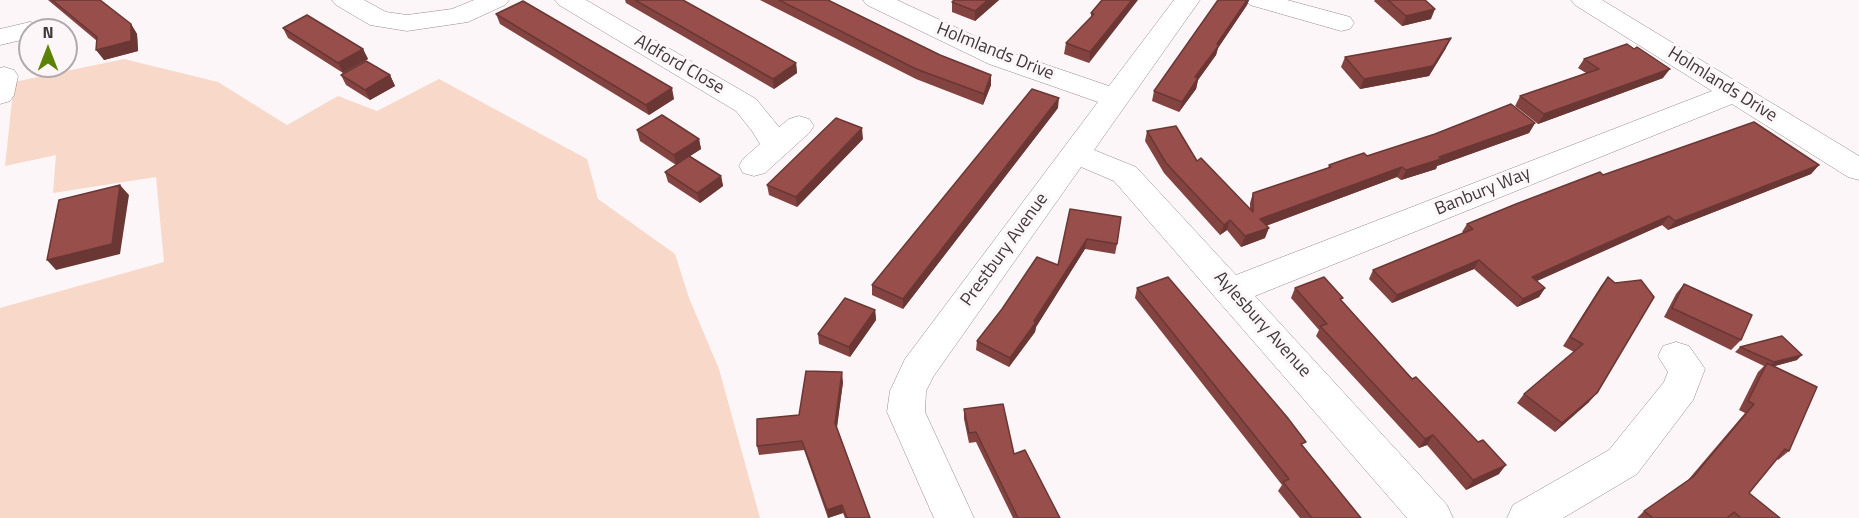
<!DOCTYPE html>
<style>
body{margin:0}
#map{position:relative;width:1859px;height:518px;overflow:hidden;background:#fdf6f8;font-family:"Titillium Web",sans-serif}
canvas{display:block}
.north{position:absolute;left:18px;top:18px;width:60px;height:60px;box-sizing:border-box;background:#fdf6f8;border:2px solid #b1aaac;border-radius:50%;rotate:0deg;font-size:16px;font-weight:700;line-height:24px;text-align:center;color:#3f383a}
.north::after{content:'';display:block;margin:auto;width:21px;height:27px;background:#5b8202;clip-path:polygon(50% 0,100% 100%,50% 72%,0 100%)}
</style>
<div id="map">
<canvas width="1859" height="518"></canvas>
<div class="north">N</div>
</div>
<script>
const c = document.querySelector('canvas').getContext('2d');
c.lineJoin = 'round';
function fill(path, color) { c.fillStyle = color; c.fill(path, 'evenodd'); }
const poly = rows => new Path2D(rows.map(r => 'M' + r).join(''));
function stroke(path, color, width, dash) { c.strokeStyle = color; c.lineWidth = width; c.lineCap = dash ? 'butt' : 'round'; c.setLineDash(dash || []); c.stroke(path); }
function drawText(font, color, halo, rows, align = 'center') {
  c.font = font + ' "Titillium Web",sans-serif'; c.lineWidth = 6; c.setLineDash([]); c.textBaseline = 'middle'; c.strokeStyle = halo; c.fillStyle = color; for (const [text, x, y, turn = 0] of rows) {
    c.save(); c.translate(x, y); c.rotate((+turn || 0) * Math.PI / 180); c.textAlign = isNaN(turn) ? turn : align; if (halo) c.strokeText(text, 0, 0); c.fillText(text, 0, 0); c.restore();
  }
}
const green = poly([
 [124,59,218,82,287,125,338,96,377,111,439,79,587,159,598,199,675,254,689,298,719,369,760,518,0,518,0,308,164,262,156,177,53,193,56,155,5,166,14,82]
]);
const minor = poly([
 [332,0,364,0,386,12,407,15,452,9,474,0,509,0,505,5,468,22,407,31,370,25,336,5,332,0],
 [555,0,586,0,756,99,779,127,789,119,799,116,809,119,814,126,809,133,765,173,754,176,743,173,739,166,743,159,760,144,752,131,736,111,559,5,555,0],
 [863,0,897,0,1009,52,1109,86,1174,0,1200,0,1094,150,1136,167,1236,275,1712,91,1575,5,1571,0,1602,0,1859,156,1859,180,1848,177,1732,104,1255,296,1447,505,1453,518,1407,518,1114,181,1081,167,933,377,926,391,925,412,974,518,934,518,887,412,890,391,905,359,1098,102,989,64,867,5,863,0],
 [1246,0,1287,0,1350,17,1354,23,1350,29,1341,31,1250,5,1246,0],
 [30,22,39,24,43,30,30,30,30,38,0,45,0,29,30,22],
 [4,67,14,70,18,76,14,95,10,101,0,104,0,68,4,67],
 [1676,342,1689,346,1705,369,1693,400,1637,474,1563,518,1507,518,1513,505,1609,450,1664,382,1668,372,1658,356,1663,346,1676,342]
]);
const wall = poly([
 [48,0,100,0,131,24,137,34,138,51,104,60,97,41],
 [625,0,683,0,796,63,797,73,774,89,626,3],
 [760,0,828,0,940,55,991,75,991,85,983,105,916,79],
 [954,0,999,0,975,21,952,12,952,2],
 [1102,0,1089,63,1064,54,1066,43,1091,17,1091,13],
 [1218,0,1249,0,1247,5,1218,48,1216,55,1198,80,1196,89,1179,112,1152,101,1154,91],
 [1375,0,1425,0,1431,19,1402,26,1374,1],
 [496,14,674,99,649,115,500,24],
 [283,28,363,49,368,59,343,73,288,38],
 [1446,48,1429,76,1360,89,1341,67,1345,57],
 [1584,59,1663,78,1538,124,1515,106,1520,96,1586,73,1578,68],
 [341,75,390,75,395,86,370,100,346,85],
 [1058,108,903,309,872,295,872,285],
 [1535,123,1529,133,1437,166,1436,169,1401,180,1397,177,1266,226,1265,238,1241,247,1227,230,1220,235,1164,173,1145,141,1147,131,1197,161,1250,209,1250,203,1253,193,1328,168,1329,165,1367,156],
 [637,130,699,139,701,149,690,156,721,176,723,186,700,203,668,182,665,172,676,165,640,141],
 [863,139,797,207,769,195,767,185],
 [1819,165,1811,174,1668,230,1662,225,1536,281,1545,288,1539,297,1517,307,1474,269,1392,303,1369,279,1373,270,1463,233,1462,232,1467,224,1603,175],
 [1070,209,1117,244,1115,254,1085,249,1036,327,1035,332,1009,367,976,350,977,341,1058,265],
 [1608,277,1589,402,1555,432,1517,403,1524,394,1574,352,1563,346,1601,286],
 [1684,284,1741,340,1731,350,1664,317,1676,294],
 [1137,288,1303,447,1361,518,1300,518,1278,491,1282,485,1135,298],
 [1295,288,1342,301,1499,474,1466,490,1427,445,1419,448,1316,336,1319,330,1291,298],
 [875,310,876,320,850,357,819,344,818,334],
 [1740,347,1797,360,1774,366,1789,451,1778,460,1777,459,1749,493,1780,518,1637,518,1644,511,1688,480,1745,413,1739,410,1758,372,1764,366,1735,352],
 [843,382,837,428,870,518,845,518,843,513,828,518,804,450,759,455,757,446],
 [964,409,1014,454,1060,518,1013,518,976,442,969,443,964,419]
]);
const shadedWall = poly([
 [988,0,999,0,975,21,975,11],
 [1132,0,1138,0,1089,63,1090,52],
 [1247,0,1249,0,1247,5,1218,48,1216,55,1198,80,1196,89,1179,112,1182,102,1195,77],
 [1435,9,1431,19,1402,26,1406,16],
 [131,24,137,34,138,51,104,60,96,50],
 [1451,38,1446,48,1429,76,1360,89,1364,79],
 [363,49,368,59,343,73,338,63],
 [796,63,797,73,774,89,773,79],
 [1670,69,1663,78,1538,124,1544,114],
 [390,75,395,86,370,100,365,90],
 [991,75,991,85,983,105,984,94],
 [672,88,674,99,649,115,646,105],
 [1059,98,1058,108,903,309,903,299],
 [1535,123,1529,133,1437,166,1436,169,1401,180,1406,170,1439,157],
 [862,128,863,139,797,207,796,197],
 [699,139,701,149,676,165,674,155],
 [1819,165,1811,174,1668,230,1675,221],
 [1402,167,1397,177,1257,229,1260,219],
 [721,176,723,186,700,203,697,193],
 [120,185,129,195,120,254,56,270,47,260],
 [1669,216,1662,225,1526,286,1532,277],
 [1230,220,1227,230,1220,235,1224,225],
 [1269,228,1265,238,1241,247,1245,236],
 [1087,239,1085,249,1036,327,1035,332,1009,367,1010,358,1034,321],
 [1479,260,1474,269,1392,303,1397,295],
 [1545,288,1539,297,1517,307,1523,299],
 [875,310,876,320,850,357,849,347],
 [1802,355,1797,360,1768,368,1774,362],
 [842,372,843,382,836,432,835,423],
 [1597,393,1589,402,1555,432,1562,423],
 [1433,435,1427,445,1419,448,1425,439],
 [1506,465,1499,474,1466,490,1473,480],
 [842,505,843,513,828,518,827,510]
]);
const building = poly([
 [52,0,100,0,131,24,131,41,96,50,97,37,52,0],
 [635,0,683,0,796,63,773,79,635,0],
 [779,0,828,0,940,55,991,75,984,94,916,69,779,0],
 [954,0,988,0,975,11,952,2,954,0],
 [1102,0,1132,0,1090,52,1066,43,1094,14,1091,13,1102,0],
 [1218,0,1247,0,1217,44,1219,45,1195,77,1198,78,1182,102,1154,91,1218,0],
 [1388,0,1425,0,1435,9,1406,16,1388,0],
 [523,1,672,88,646,105,496,14,523,1],
 [307,15,363,49,338,63,283,28,307,15],
 [1451,38,1433,66,1364,79,1345,57,1451,38],
 [1627,44,1634,49,1637,47,1670,69,1544,114,1520,96,1599,69,1584,59,1627,44],
 [366,61,390,75,365,90,341,75,366,61],
 [1032,89,1059,98,903,299,872,285,1032,89],
 [1511,104,1535,123,1439,157,1441,159,1406,170,1402,167,1260,219,1269,228,1245,236,1230,220,1224,225,1166,163,1147,131,1176,126,1197,161,1201,158,1253,212,1253,193,1331,167,1329,165,1346,159,1364,153,1367,156,1435,134,1511,104],
 [662,115,699,139,674,155,637,130,662,115],
 [836,118,862,128,796,197,767,185,836,118],
 [1754,122,1819,165,1675,221,1669,216,1580,255,1532,277,1545,288,1523,299,1479,260,1397,295,1373,270,1473,229,1467,224,1516,204,1600,172,1603,175,1754,122],
 [689,156,721,176,697,193,665,172,689,156],
 [120,185,112,244,47,260,59,200,120,185],
 [1070,209,1121,217,1117,244,1087,239,1034,321,1036,322,1010,358,977,341,1002,309,1037,257,1058,265,1070,209],
 [1168,277,1287,417,1306,442,1301,444,1361,518,1312,518,1283,482,1289,479,1137,288,1168,277],
 [1324,277,1343,298,1340,299,1412,379,1416,377,1478,442,1483,440,1506,465,1473,480,1433,435,1425,439,1320,326,1327,324,1295,288,1324,277],
 [1608,277,1615,283,1641,280,1654,297,1597,393,1562,423,1524,394,1583,344,1570,337,1608,277],
 [1684,284,1752,315,1741,340,1672,308,1684,284],
 [845,298,875,310,849,347,818,334,845,298],
 [1782,336,1802,355,1774,362,1740,347,1782,336],
 [1767,363,1817,387,1789,451,1785,449,1749,493,1780,518,1741,518,1734,512,1727,518,1653,518,1644,511,1693,477,1754,404,1748,401,1767,363],
 [806,371,842,372,835,423,870,518,847,518,842,505,827,510,802,441,757,446,757,419,799,415,806,371],
 [1003,404,1014,454,1025,450,1060,518,1018,518,976,432,969,433,964,409,1003,404]
]);
const streetNames = [
 ["Holmlands Drive",995,52,22],
 ["Aldford Close",679,65,30],
 ["Holmlands Drive",1722,85,32],
 ["Banbury Way",1483,192,-22],
 ["Prestbury Avenue",1005,250,-54],
 ["Aylesbury Avenue",1262,325,48]
];
fill(green, '#f8d8c8');
stroke(minor, '#98888d', 1);
fill(minor, '#fff');
fill(wall, '#834340');
fill(shadedWall, '#6a3734');
fill(building, '#984e4b');
stroke(building, '#6a3734', 1.5);
drawText('18px', '#3f383a', '#fdf6f8', streetNames);
</script>
